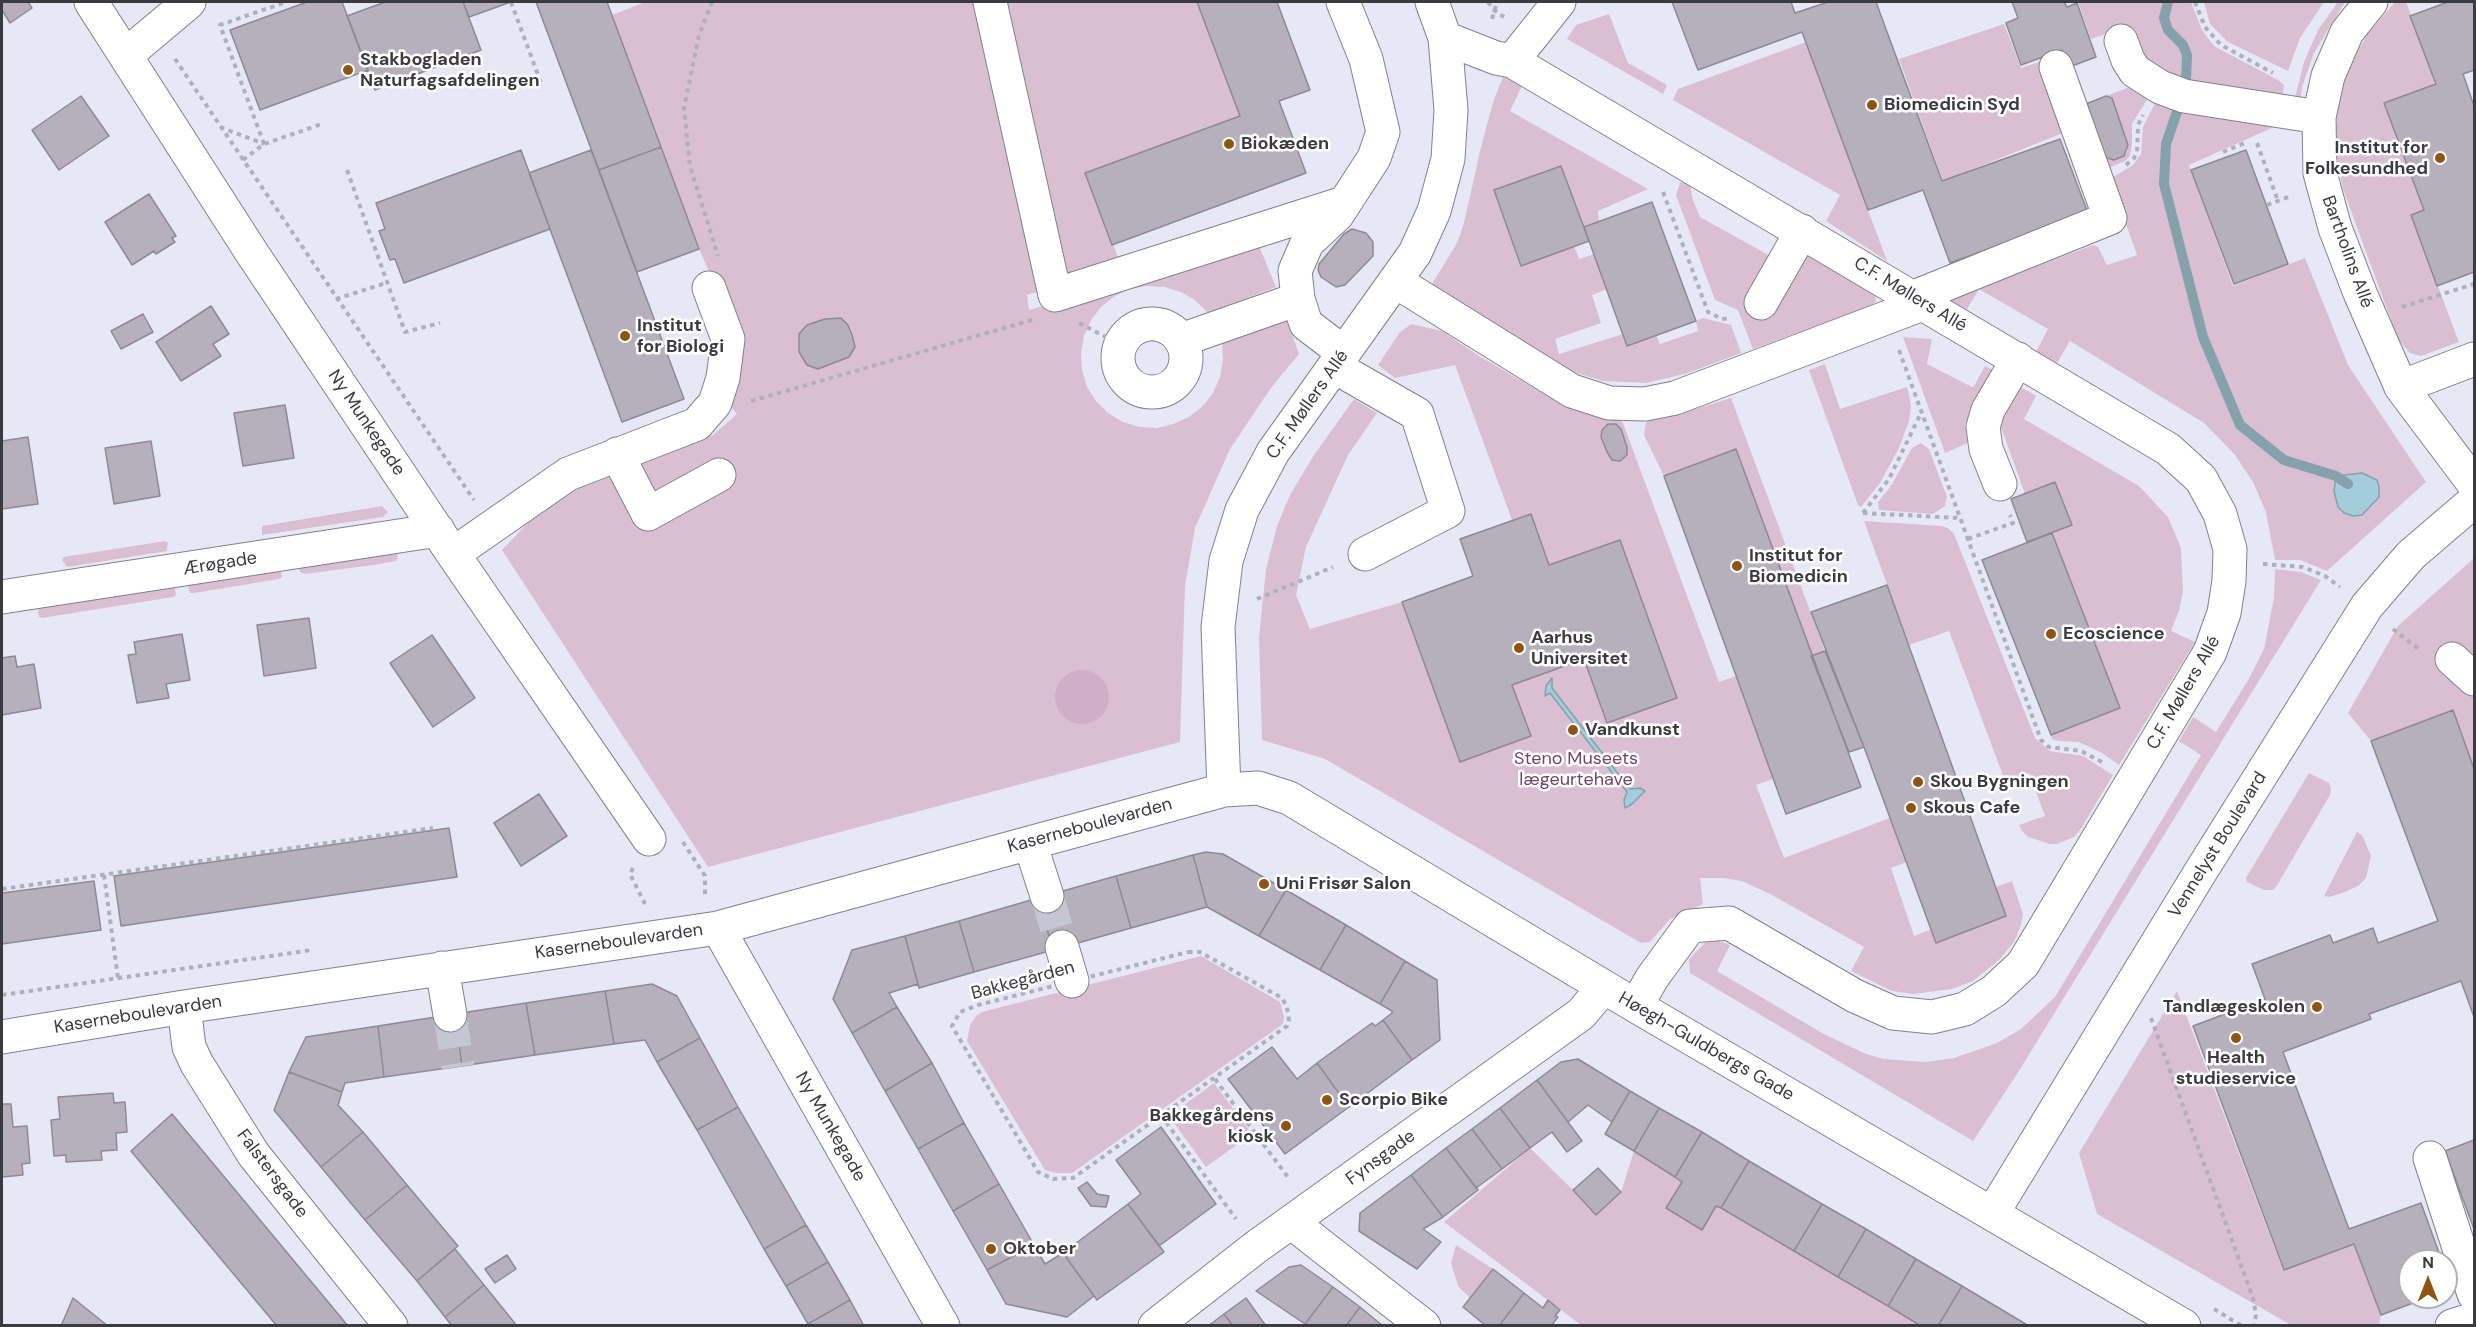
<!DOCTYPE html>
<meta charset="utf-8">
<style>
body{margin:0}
#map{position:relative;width:2476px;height:1327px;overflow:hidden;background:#e6e9f5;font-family:"DM Sans",sans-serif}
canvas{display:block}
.frame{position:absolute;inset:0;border:3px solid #3a3b40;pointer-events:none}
.north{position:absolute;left:2398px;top:1249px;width:60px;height:60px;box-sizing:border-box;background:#fff;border:2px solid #b0b1b3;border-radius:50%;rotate:0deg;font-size:16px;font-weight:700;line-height:24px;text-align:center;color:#3a3b40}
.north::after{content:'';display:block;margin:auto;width:21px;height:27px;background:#8f5411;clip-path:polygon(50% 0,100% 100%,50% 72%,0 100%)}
</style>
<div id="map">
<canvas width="2476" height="1327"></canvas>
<div class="frame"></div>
<div class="north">N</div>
</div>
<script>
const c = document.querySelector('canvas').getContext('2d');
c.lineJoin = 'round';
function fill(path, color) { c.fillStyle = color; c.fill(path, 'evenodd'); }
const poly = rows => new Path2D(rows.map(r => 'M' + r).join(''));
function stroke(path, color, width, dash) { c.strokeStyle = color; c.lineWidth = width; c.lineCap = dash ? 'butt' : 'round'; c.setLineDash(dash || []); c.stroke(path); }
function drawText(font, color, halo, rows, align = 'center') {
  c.font = font + ' "DM Sans",sans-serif'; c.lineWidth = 5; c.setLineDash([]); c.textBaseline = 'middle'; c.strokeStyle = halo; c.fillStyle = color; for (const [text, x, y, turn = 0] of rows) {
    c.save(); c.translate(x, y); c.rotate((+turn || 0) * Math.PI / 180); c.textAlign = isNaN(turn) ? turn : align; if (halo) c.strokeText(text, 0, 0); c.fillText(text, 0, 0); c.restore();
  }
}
const green = poly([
 [645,2,1197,2,1240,116,1085,173,1121,265,1027,295,1029,310,1257,241,1276,287,1208,313,1195,300,1181,292,1164,287,1147,286,1130,289,1115,296,1101,307,1091,320,1084,336,1081,353,1082,370,1087,387,1096,401,1108,413,1123,422,1140,427,1157,428,1173,424,1189,417,1203,406,1213,393,1220,377,1223,360,1222,343,1287,320,1299,354,1271,388,1230,449,1195,528,1185,586,1180,742,708,867,502,550,541,509,577,481,713,435,737,414,724,398,733,324,699,249,612,15],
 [2078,2,2191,2,2202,30,2214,46,2278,80,2284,85,2282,101,2175,80,2152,67,2134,45,2126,27,2091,39],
 [2204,2,2324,2,2300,38,2288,71,2228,42,2210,24],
 [2338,2,2345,2,2314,53,2302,87,2300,102,2294,102,2304,62,2318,30],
 [2395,2,2406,2,2436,84,2384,104,2424,210,2411,215,2459,342,2421,356,2410,353,2398,339,2343,189,2334,140,2339,99,2344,76,2367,35],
 [1609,14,1628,63,1667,85,1663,94,1567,39,1576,25],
 [2004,24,2021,68,2042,61,2063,133,1943,181,1899,59],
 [1806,42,1868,210,1887,261,1826,221,1840,195,1673,100,1678,89],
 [1504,75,1522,86,1510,111,1648,189,1598,211,1599,221,1584,227,1561,166,1494,190,1522,266,1574,246,1579,259,1594,254,1607,289,1592,295,1601,323,1555,339,1559,354,1623,334,1656,335,1660,344,1698,331,1696,321,1703,318,1731,325,1741,353,1688,373,1646,383,1603,381,1561,368,1429,289,1457,243,1464,223,1481,147,1494,99],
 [2130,87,2139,88,2151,93,2132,124,2132,144,2130,156,2125,161,2106,169,2104,157,2107,159,2119,159,2127,152,2128,145,2112,98,2106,96],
 [2157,99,2276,126,2189,165,2233,286,2305,258,2348,365,2426,482,2327,571,2300,560,2275,560,2266,512,2253,482,2235,455,2204,423,2070,341,2057,363,2036,352,2048,329,1979,289,1966,311,1948,300,2093,245,2098,247,2107,265,2137,255,2110,179,2133,165,2141,154,2143,127],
 [1685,182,1690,185,1693,200,1700,217,1772,257,1747,304,1771,317,1807,246,1874,291,1876,301,1871,306,1753,349,1738,310,1715,300,1676,195,1680,183],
 [1411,324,1442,331,1479,356,1563,405,1619,418,1623,423,1719,682,1736,676,1773,779,1756,785,1784,858,1890,818,1907,862,1891,868,1914,936,1932,929,1937,943,2006,916,1996,887,2012,881,2023,914,2021,925,2014,942,1999,960,1973,981,1952,989,1913,994,1892,991,1851,971,1864,947,1772,895,1742,881,1724,878,1700,878,1703,904,1670,919,1650,942,1641,943,1325,759,1262,740,1259,637,1266,569,1277,526,1290,495,1314,455,1354,399,1377,413,1348,455,1306,547,1296,595,1310,629,1402,602,1460,762,1531,736,1512,685,1584,659,1607,723,1677,698,1620,540,1549,565,1531,514,1512,520,1455,365,1395,378,1378,365,1400,332],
 [1903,337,1932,339,1927,364,1972,387,1974,386,1985,366,1994,370,1965,424,1968,443,1945,453],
 [1825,364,1840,409,1907,387,1909,395,1911,406,1909,421,1899,448,1880,483,1861,507,1858,505,1809,370],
 [2017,385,2036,396,2024,419,2139,486,2168,517,2181,548,2183,591,2179,611,2171,631,2195,642,2119,765,2102,753,2079,742,2059,741,2052,739,2051,735,2120,708,2052,533,2072,524,2056,483,2025,494,2001,427,2001,419],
 [1731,398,1825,651,1811,656,1736,450,1664,476,1644,435,1646,423,1651,419,1665,418],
 [1921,443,1929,449,1947,497,1945,506,1933,514,1879,510,1878,502,1891,486,1912,448],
 [382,506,388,512,383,517,262,535,262,526],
 [1864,521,1941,526,1948,528,1954,534,2035,738,2050,751,2083,756,2113,775,2080,830,2074,837,2057,844,2050,844,2028,837,2022,831,2019,825,2045,816,2029,773,2005,781,1949,631,1909,645],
 [165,541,168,543,167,551,67,567,62,560,64,557],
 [397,553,398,558,396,561,373,565,305,574,300,572,298,567],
 [2474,558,2474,769,2453,711,2371,741,2348,713,2398,626],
 [280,569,282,577,279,579,194,593,190,593,188,587,189,584],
 [2275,569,2301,572,2321,580,2017,1074,1973,1141,1690,973,1689,959,1707,941,1717,940,1730,945,1717,971,1822,1033,1866,1054,1884,1059,1926,1062,1954,1058,1997,1043,2021,1029,2055,997,2201,755,2179,741,2193,717,2216,732,2250,677,2264,649,2274,598],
 [170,585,175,588,176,595,173,597,42,618,39,617,38,610,40,607],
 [2309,773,2329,783,2331,789,2330,795,2276,887,2273,890,2264,890,2247,882,2246,878],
 [2357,832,2362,835,2371,856,2366,878,2358,886,2345,892,2329,897,2324,896],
 [1201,956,1280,1002,1284,1017,1283,1024,1072,1173,1056,1173,1045,1170,967,1041,970,1025,976,1016,982,1012],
 [2177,991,2283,1270,2354,1244,2381,1315,2379,1324,2291,1325,2097,1214,2079,1153],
 [1214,1083,1252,1134,1206,1167,1169,1116],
 [1530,1148,1573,1190,1621,1192,1634,1151,1682,1182,1667,1209,1702,1230,1716,1206,1920,1325,1581,1325,1444,1222],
 [1456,1245,1493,1269,1470,1298,1458,1286,1451,1263]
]);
const forest = poly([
 '1055 697a27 27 0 1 1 54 0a27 27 0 1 1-54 0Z'
]);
const water = poly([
 [2362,473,2377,480,2379,487,2379,497,2362,515,2353,516,2344,513,2338,507,2334,491,2336,476,2362,473],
 [1552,678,1552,688,1630,789,1640,788,1645,791,1632,804,1625,808,1624,800,1627,792,1550,693,1545,696,1546,686,1552,678]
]);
const stream = poly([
 [2168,2,2164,18,2168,30,2183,45,2187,55,2186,80],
 [2177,112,2166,144,2164,184,2203,337,2240,425,2284,460,2336,476,2348,484]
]);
const building = poly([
 [2,2,28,2,32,8,10,23,2,10,2,2],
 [307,2,342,2,368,70,260,110,230,30,307,2],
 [385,2,463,2,481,50,375,90,347,16,385,2],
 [463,2,511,2,469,17,463,2],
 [536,2,607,2,661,147,599,170,536,2],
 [1197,2,1277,2,1310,90,1279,101,1306,173,1112,245,1085,173,1240,116,1197,2],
 [1672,2,1791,2,1795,13,1828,2,1878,2,1876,2,1942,181,2060,139,2088,213,1950,263,1923,190,1868,210,1802,32,1698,70,1672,2],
 [2012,2,2064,2,2067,7,2077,3,2096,57,2069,67,2062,50,2021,65,2006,23,2018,18,2012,2],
 [2448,2,2474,2,2474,70,2463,74,2474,106,2474,272,2437,286,2411,215,2424,210,2384,103,2436,84,2410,16,2448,2],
 [81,96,109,136,59,170,32,130,81,96],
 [2106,96,2112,98,2128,145,2124,156,2114,160,2104,157,2081,106,2106,96],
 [661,147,699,249,637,272,599,170,661,147],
 [521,150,550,229,404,283,395,259,390,260,379,231,385,229,376,203,521,150],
 [591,150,684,399,622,422,529,173,591,150],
 [2246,150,2288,264,2234,284,2191,170,2246,150],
 [1561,166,1589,241,1521,266,1494,190,1561,166],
 [149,194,176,236,172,238,175,242,156,254,154,251,132,265,105,222,149,194],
 [1652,202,1696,321,1627,346,1584,227,1652,202],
 [1352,229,1366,233,1373,242,1373,256,1345,285,1336,287,1321,277,1318,270,1319,264,1344,234,1352,229],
 [211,306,229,334,213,344,221,356,181,381,156,342,211,306],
 [143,314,153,332,121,349,111,331,143,314],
 [841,318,848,325,852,335,855,347,849,357,818,369,807,365,799,352,799,334,807,325,825,319,841,318],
 [285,405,294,458,243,466,234,413,285,405],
 [1608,424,1616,424,1621,429,1627,447,1627,455,1620,461,1612,460,1607,452,1601,437,1602,430,1608,424],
 [28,437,38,504,2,509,2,441,28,437],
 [151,441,160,496,114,504,105,448,151,441],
 [1736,449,1861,787,1786,814,1664,476,1736,449],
 [2055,482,2072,525,2027,542,2011,499,2055,482],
 [1531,514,1549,565,1620,540,1677,698,1607,723,1584,659,1512,685,1531,736,1460,762,1402,602,1473,576,1460,539,1531,514],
 [2052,533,2120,708,2051,735,1982,560,2052,533],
 [1887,585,2006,916,1936,943,1864,747,1811,612,1887,585],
 [309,618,316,668,264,676,257,625,309,618],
 [182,634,190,680,166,684,169,698,137,703,128,655,136,654,134,642,182,634],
 [432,635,475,698,433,727,390,663,432,635],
 [1825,651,1864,747,1849,752,1811,656,1825,651],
 [15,656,17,667,34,664,41,708,2,715,2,658,15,656],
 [2453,710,2474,769,2474,1017,2461,981,2369,1014,2371,1019,2283,1052,2349,1229,2421,1203,2442,1261,2410,1261,2410,1297,2429,1297,2381,1315,2354,1244,2284,1270,2193,1026,2265,999,2252,964,2330,935,2333,943,2373,928,2378,943,2438,921,2371,741,2453,710],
 [539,794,567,836,521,866,494,823,539,794],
 [449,828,457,877,121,926,114,876,449,828],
 [1206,852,1223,854,1286,890,1259,936,1207,907,1193,855,1206,852],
 [1193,855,1207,907,1131,928,1116,876,1193,855],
 [1116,876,1131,928,1053,950,1038,898,1116,876],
 [94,881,101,930,2,944,2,893,94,881],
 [1286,890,1346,925,1320,970,1259,936,1286,890],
 [1038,898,1053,950,974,972,959,921,1038,898],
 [959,921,974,972,919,988,905,936,959,921],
 [1346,925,1405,961,1380,1004,1320,970,1346,925],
 [905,936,918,984,889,993,897,1007,852,1033,833,999,852,950,905,936],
 [1405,961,1437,980,1440,1040,1412,1060,1383,1020,1392,1013,1392,1011,1380,1004,1405,961],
 [652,984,677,996,700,1038,657,1062,645,1040,614,1044,605,991,652,984],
 [605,991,614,1044,535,1055,526,1003,605,991],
 [526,1003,535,1055,462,1066,455,1014,526,1003],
 [897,1007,932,1063,885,1091,852,1033,897,1007],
 [455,1014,462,1066,384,1077,378,1026,455,1014],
 [1383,1020,1412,1060,1349,1107,1317,1063,1372,1023,1375,1026,1383,1020],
 [378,1026,384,1077,345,1083,342,1092,289,1072,306,1037,378,1026],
 [700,1038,738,1107,697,1130,657,1062,700,1038],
 [1272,1047,1297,1079,1317,1063,1349,1107,1285,1154,1228,1079,1272,1047],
 [1578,1059,1630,1091,1612,1122,1588,1105,1568,1122,1537,1080,1561,1062,1578,1059],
 [932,1063,964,1123,918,1149,885,1091,932,1063],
 [289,1072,342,1092,338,1105,363,1132,321,1167,274,1110,289,1072],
 [1537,1080,1582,1141,1567,1152,1552,1132,1530,1148,1500,1108,1537,1080],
 [1630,1091,1659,1108,1634,1151,1605,1134,1630,1091],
 [113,1093,114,1103,125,1102,127,1132,116,1133,117,1150,101,1151,102,1160,66,1162,66,1155,54,1156,51,1120,60,1119,58,1097,113,1093],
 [2,1104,11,1104,13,1127,27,1126,30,1163,22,1164,23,1175,2,1177,2,1104],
 [738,1107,806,1225,764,1249,697,1130,738,1107],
 [1500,1108,1530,1148,1502,1169,1472,1129,1500,1108],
 [1659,1108,1702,1132,1675,1177,1634,1151,1659,1108],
 [172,1114,348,1326,277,1326,221,1259,131,1151,172,1114],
 [964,1123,999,1184,953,1211,918,1149,964,1123],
 [1161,1127,1216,1204,1159,1246,1128,1204,1141,1194,1116,1160,1161,1127],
 [1472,1129,1502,1169,1476,1188,1446,1148,1472,1129],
 [363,1132,407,1185,365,1220,321,1167,363,1132],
 [1702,1132,1749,1161,1721,1208,1716,1206,1702,1230,1666,1208,1682,1182,1675,1177,1702,1132],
 [2474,1140,2474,1229,2445,1151,2474,1140],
 [1446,1148,1478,1190,1443,1217,1411,1175,1446,1148],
 [1749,1161,1822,1204,1794,1251,1721,1208,1749,1161],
 [1598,1168,1621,1192,1596,1215,1573,1190,1598,1168],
 [1411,1175,1443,1217,1423,1229,1441,1242,1417,1269,1359,1231,1360,1213,1411,1175],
 [1087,1182,1097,1194,1109,1196,1106,1207,1091,1206,1078,1188,1087,1182],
 [999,1184,1034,1245,987,1270,953,1211,999,1184],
 [407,1185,458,1246,417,1281,365,1220,407,1185],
 [1128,1204,1164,1252,1097,1300,1063,1253,1128,1204],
 [1822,1204,1866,1229,1838,1277,1794,1251,1822,1204],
 [806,1225,828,1262,786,1286,764,1249,806,1225],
 [1866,1229,1916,1259,1888,1306,1838,1277,1866,1229],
 [1034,1245,1045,1264,1063,1253,1094,1296,1067,1317,1006,1304,987,1270,1034,1245],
 [455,1249,484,1285,445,1317,417,1281,455,1249],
 [507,1255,516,1269,495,1283,485,1269,507,1255],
 [1916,1259,1962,1286,1938,1326,1921,1326,1888,1306,1916,1259],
 [828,1262,850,1300,808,1324,786,1286,828,1262],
 [1301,1265,1333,1287,1305,1324,1256,1291,1289,1267,1301,1265],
 [1493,1269,1524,1293,1499,1326,1486,1326,1463,1307,1493,1269],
 [2446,1270,2453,1288,2446,1291,2446,1270],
 [484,1285,517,1326,452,1326,445,1317,484,1285],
 [1962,1286,2029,1326,1938,1326,1962,1286],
 [1333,1287,1360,1307,1346,1326,1307,1326,1305,1324,1333,1287],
 [1524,1293,1543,1308,1548,1300,1560,1310,1555,1316,1558,1317,1551,1326,1499,1326,1524,1293],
 [73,1298,108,1326,61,1326,73,1298],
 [1246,1298,1266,1326,1233,1326,1224,1314,1246,1298],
 [850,1300,864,1326,809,1326,808,1324,850,1300],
 [1360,1307,1383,1326,1346,1326,1360,1307],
 [1224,1314,1233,1326,1208,1326,1224,1314]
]);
const minorTunnel = poly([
 [1047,896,1062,947],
 [450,1015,458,1067]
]);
const path = poly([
 [511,2,541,83],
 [712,2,699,35,684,108,690,166,718,256],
 [1488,2,1494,10,1504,17],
 [2195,2,2205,27,2221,45,2273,73],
 [1492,19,1497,2],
 [175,59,474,500],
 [220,127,264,144],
 [2257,143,2278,201],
 [264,144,220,25,286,2],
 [2223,152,2247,142],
 [243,160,264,144,322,124],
 [2126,165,2134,158,2137,152,2138,125,2143,115],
 [347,170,405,332,440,323],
 [1663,192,1708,312,1722,319,1730,318],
 [2267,205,2291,196],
 [336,299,386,283],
 [2402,307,2474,284],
 [1079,323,1121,345],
 [1899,350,2041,740,2049,747,2081,751,2104,763],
 [751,401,1032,320],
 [1863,513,1889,479,1921,413],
 [1863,513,1960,518],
 [1968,539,2013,523,2010,515],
 [2263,564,2303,567,2325,576,2340,587],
 [1257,599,1333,567],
 [2393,629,2420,650],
 [683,842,705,876,705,897],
 [633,868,630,874,645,904],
 [104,875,118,978],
 [2,889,433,828],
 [1188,952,1200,952,1282,998,1287,1007,1289,1021,1287,1026,1073,1178,1053,1179,1038,1172,952,1026,960,1012,978,1005,1188,952],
 [2,995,312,950],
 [2151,1018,2253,1298,2256,1315,2254,1326],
 [1215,1079,1290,1180],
 [1161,1115,1236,1219],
 [2214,1309,2242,1326]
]);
const minor = poly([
 [91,2,250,250,453,554,649,839],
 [990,2,1055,295,1344,203],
 [1343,2,1366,59,1383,132,1374,158,1337,215,1307,243,1295,271,1298,299,1306,324,1344,353],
 [2371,2,2347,32,2328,76,2319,117,2320,173,2335,228,2360,293,2401,387,2474,484],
 [1445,38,1496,58,1512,61,2168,449,2201,479,2220,514,2230,549,2229,581,2224,613,2210,652,2023,964,1994,991,1965,1009,1932,1017,1893,1013,1855,996,1729,923,1690,926,1652,978,1636,1006],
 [2121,41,2128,60,2135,71,2160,87,2184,96,2319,117],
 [126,55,189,2],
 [1512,61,1559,2],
 [1395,281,1572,391,1609,403,1645,404,1675,398,1925,303],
 [1914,297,2110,218,2056,67],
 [1761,303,1802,231],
 '1118 358a34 34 0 1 1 68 0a34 34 0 1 1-68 0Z',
 [1181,340,1298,299],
 [1335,367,1417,414,1448,511,1365,554],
 [2401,387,2474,359],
 [617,454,648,514,719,475],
 [2000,484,1986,449,1983,427,1988,410,2018,359],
 [453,554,568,474,697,424,715,403,723,378,728,339,709,288],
 [2,597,438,530],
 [2452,659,2474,679],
 [1224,790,1218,627,1226,561,1242,510,1273,452,1415,253,1434,211,1448,159,1451,110,1445,38,1432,2],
 [1030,843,1047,896],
 [718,928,943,1326],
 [1062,947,1072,981],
 [442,968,450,1015],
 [184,1007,189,1047,197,1064,254,1155,391,1326],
 [2,1037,184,1007,718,928,1224,790,1258,788,1289,798,1636,1006,2184,1326],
 [2430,1158,2474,1294],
 [1992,1214,2201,871,2367,606,2411,555,2474,501],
 [1291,1222,1424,1326],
 [1155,1326,1256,1247,1581,1014,1604,987],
 [2452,1326,2474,1319]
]);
const markers = [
 [348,70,6,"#8f5411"],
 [1872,105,6,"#8f5411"],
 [1229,144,6,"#8f5411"],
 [2440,158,6,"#8f5411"],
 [625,336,6,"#8f5411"],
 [1737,566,6,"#8f5411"],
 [2051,634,6,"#8f5411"],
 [1519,648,6,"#8f5411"],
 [1573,730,6,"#8f5411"],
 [1918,782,6,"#8f5411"],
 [1911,808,6,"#8f5411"],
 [1264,884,6,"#8f5411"],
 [2317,1007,6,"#8f5411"],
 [2236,1038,6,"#8f5411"],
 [1327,1100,6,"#8f5411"],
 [1286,1126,6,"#8f5411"],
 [991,1249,6,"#8f5411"]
];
const poiNames = [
 ["Stakbogladen",360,60],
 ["Naturfagsafdelingen",360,81],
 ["Biomedicin Syd",1884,105],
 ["Biokæden",1241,144],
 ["Institut for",2428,148,"right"],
 ["Folkesundhed",2428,169,"right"],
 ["Institut",637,326],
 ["for Biologi",637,347],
 ["Institut for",1749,556],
 ["Biomedicin",1749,577],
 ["Ecoscience",2063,634],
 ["Aarhus",1531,638],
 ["Universitet",1531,659],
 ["Vandkunst",1585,730],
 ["Skou Bygningen",1930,782],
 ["Skous Cafe",1923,808],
 ["Uni Frisør Salon",1276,884],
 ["Tandlægeskolen",2305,1007,"right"],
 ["Health",2236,1058,"center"],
 ["studieservice",2236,1079,"center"],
 ["Scorpio Bike",1339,1100],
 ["Bakkegårdens",1274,1116,"right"],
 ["kiosk",1274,1137,"right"],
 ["Oktober",1003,1249]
];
const streetNames = [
 ["Bartholins Allé",2347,252,70],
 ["C.F. Møllers Allé",1910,295,31],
 ["C.F. Møllers Allé",1308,405,-55],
 ["Ny Munkegade",366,423,56],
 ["Ærøgade",220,564,-9],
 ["C.F. Møllers Allé",2184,693,-60],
 ["Kaserneboulevarden",1090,826,-15],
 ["Vennelyst Boulevard",2218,845,-58],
 ["Kaserneboulevarden",619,942,-8],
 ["Bakkegården",1023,981,-15],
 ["Kaserneboulevarden",138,1015,-9],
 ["Høegh-Guldbergs Gade",1706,1047,30],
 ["Ny Munkegade",830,1127,60],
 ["Fynsgade",1381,1158,-36],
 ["Falstersgade",272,1174,53]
];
const parkNames = [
 ["Steno Museets",1576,759],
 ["lægeurtehave",1576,780]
];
fill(green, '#dabfd3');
fill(forest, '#ceafc6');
fill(water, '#a3cdda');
stroke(water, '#84a1ac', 1.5);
stroke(stream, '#84a1ac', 10);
fill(building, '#b6b0bc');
stroke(building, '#8e8994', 1.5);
stroke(minorTunnel, '#c4c6d1', 33, [33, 16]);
stroke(minor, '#7f818d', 35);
stroke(path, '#aeb1ba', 4, [4.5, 4.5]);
stroke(minor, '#fff', 33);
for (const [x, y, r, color] of markers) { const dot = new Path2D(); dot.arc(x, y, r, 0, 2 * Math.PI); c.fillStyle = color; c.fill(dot); stroke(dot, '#fff', 2); }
drawText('bold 18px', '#3a3b40', '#fff', poiNames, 'left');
drawText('18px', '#3a3b40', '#fff', streetNames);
drawText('18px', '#714568', '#fff', parkNames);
</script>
